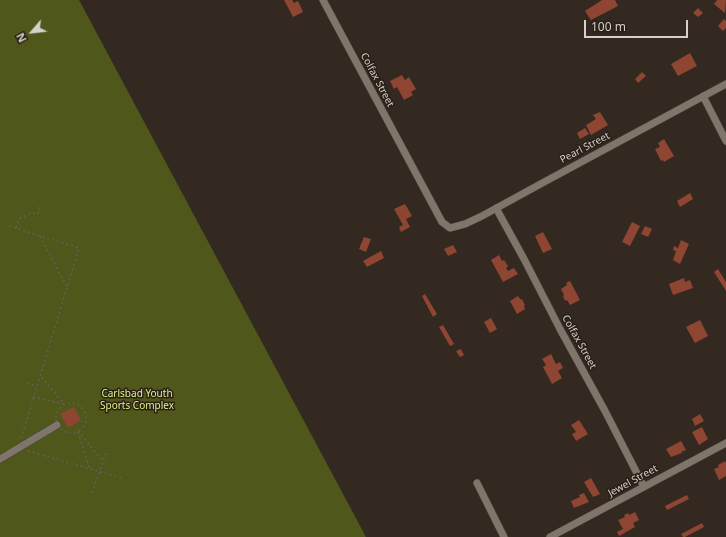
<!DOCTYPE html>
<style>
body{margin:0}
#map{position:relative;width:726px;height:537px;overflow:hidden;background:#332921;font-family:"Noto Sans",sans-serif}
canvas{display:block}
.north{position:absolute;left:12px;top:12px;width:40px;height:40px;-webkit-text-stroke:3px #292017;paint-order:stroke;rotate:242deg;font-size:11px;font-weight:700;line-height:16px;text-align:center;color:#d7d1cb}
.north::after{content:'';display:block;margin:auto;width:14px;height:18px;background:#d7d1cb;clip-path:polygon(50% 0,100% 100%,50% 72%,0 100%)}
.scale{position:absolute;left:584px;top:20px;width:104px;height:18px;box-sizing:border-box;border:2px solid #d7d1cb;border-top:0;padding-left:5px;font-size:12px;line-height:14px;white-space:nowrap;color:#d7d1cb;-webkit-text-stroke:3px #292017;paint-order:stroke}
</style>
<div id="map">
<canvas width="726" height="537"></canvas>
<div class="north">N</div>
<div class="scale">100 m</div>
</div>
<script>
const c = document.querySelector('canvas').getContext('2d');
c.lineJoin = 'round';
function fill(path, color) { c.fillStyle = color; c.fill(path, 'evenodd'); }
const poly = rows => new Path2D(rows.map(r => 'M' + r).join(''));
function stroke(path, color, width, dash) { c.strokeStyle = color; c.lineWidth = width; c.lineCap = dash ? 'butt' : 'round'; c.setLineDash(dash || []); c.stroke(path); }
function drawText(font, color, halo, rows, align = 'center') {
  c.font = font + ' "Noto Sans",sans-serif'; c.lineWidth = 3; c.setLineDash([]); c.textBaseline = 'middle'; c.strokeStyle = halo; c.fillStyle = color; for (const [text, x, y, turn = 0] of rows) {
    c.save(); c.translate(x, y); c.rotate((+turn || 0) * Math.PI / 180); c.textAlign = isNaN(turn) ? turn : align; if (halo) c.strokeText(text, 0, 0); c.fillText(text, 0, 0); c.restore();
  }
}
const green = poly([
 [0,0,79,0,366,537,0,537]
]);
const building = poly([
 [284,0,292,0,294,3,298,1,303,12,293,17],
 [602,0,615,0,618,6,591,20,585,11],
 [717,0,726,0,725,13,714,4],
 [698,8,703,13,698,17,693,13],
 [724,19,726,21,726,28,723,31,718,26],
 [690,53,697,66,678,76,671,64],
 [642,72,646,76,638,83,635,79],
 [402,75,405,80,409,77,416,89,411,92,413,95,404,100,397,87,394,89,390,81],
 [600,112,608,125,591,135,586,125,596,119,593,115],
 [585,128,589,134,580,139,577,133],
 [664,139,674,156,664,162,663,160,661,161,655,149,660,147,658,143],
 [690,193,693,199,680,207,677,201],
 [405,204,412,216,406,219,410,227,401,232,399,227,403,225,394,209],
 [632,222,640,226,630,246,622,242],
 [645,226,652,229,648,237,641,234],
 [543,232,552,249,543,253,535,236],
 [364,237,371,239,366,252,359,249],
 [681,240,689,244,680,264,673,260,676,251,673,250,674,246,678,248],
 [453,245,457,252,448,256,444,249],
 [381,251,384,258,367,267,363,261],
 [499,255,502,261,504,260,508,266,506,268,508,271,514,268,518,274,503,282,491,260],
 [718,269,726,282,726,291,714,272],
 [684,278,685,282,690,280,693,288,673,295,669,284],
 [570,281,580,300,570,305,567,300,565,301,563,296,564,295,561,289,567,285,566,283],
 [425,294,437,314,433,317,422,296],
 [518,296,521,300,522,299,525,305,524,306,525,309,517,314,510,301],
 [491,318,497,329,490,333,484,322],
 [700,320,708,336,695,343,686,327],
 [443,325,454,344,450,346,439,327],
 [461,349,464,355,460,357,456,351],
 [551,354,556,364,560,362,563,368,558,371,562,378,552,384,543,367,546,365,542,359],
 [74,407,81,420,68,428,60,414],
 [700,414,704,421,695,426,692,419],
 [579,420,588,434,576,441,572,434,576,432,571,425],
 [702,427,708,439,699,445,692,432],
 [681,441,686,450,681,452,682,453,671,457,666,449],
 [725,461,726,463,726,476,719,480,714,469,719,467,718,465],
 [591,478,600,494,593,497,584,482],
 [584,493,589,502,574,508,571,501,580,497,579,495],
 [687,495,689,499,667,510,665,506],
 [635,512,639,520,633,523,635,527,619,536,617,532,623,529,618,520,625,517,624,515,628,513,629,515],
 [702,523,704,527,685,537,683,537,681,534]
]);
const path = poly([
 [9,226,79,248,21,439],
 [16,228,19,219,31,213,38,214,40,206],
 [40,236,67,287],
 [27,383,37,386],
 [33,397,64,404,40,375],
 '56 418a15 15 0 1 1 30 0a15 15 0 1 1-30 0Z',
 [78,431,103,461],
 [78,432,90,469],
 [28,451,122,478],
 [92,493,107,450]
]);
const minor = poly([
 [323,0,442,222,450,228,465,224,482,216,546,181,726,84],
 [703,96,726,141],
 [496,208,524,259,560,329,605,411,644,487],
 [0,459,57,425],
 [477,483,504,537],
 [550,537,726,443]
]);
const streetNames = [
 ["Colfax Street",377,80,62],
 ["Pearl Street",585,148,-28],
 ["Colfax Street",579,342,61],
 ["Jewel Street",633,481,-29]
];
const parkNames = [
 ["Carlsbad Youth",137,394],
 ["Sports Complex",137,406]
];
fill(green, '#4f571b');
fill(building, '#8e4532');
stroke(minor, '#4c443c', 8);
stroke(path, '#675e57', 1.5, [2, 3]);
stroke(minor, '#80756a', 7);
drawText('10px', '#d7d1cb', '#292017', streetNames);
drawText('10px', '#dff084', '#292017', parkNames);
</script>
